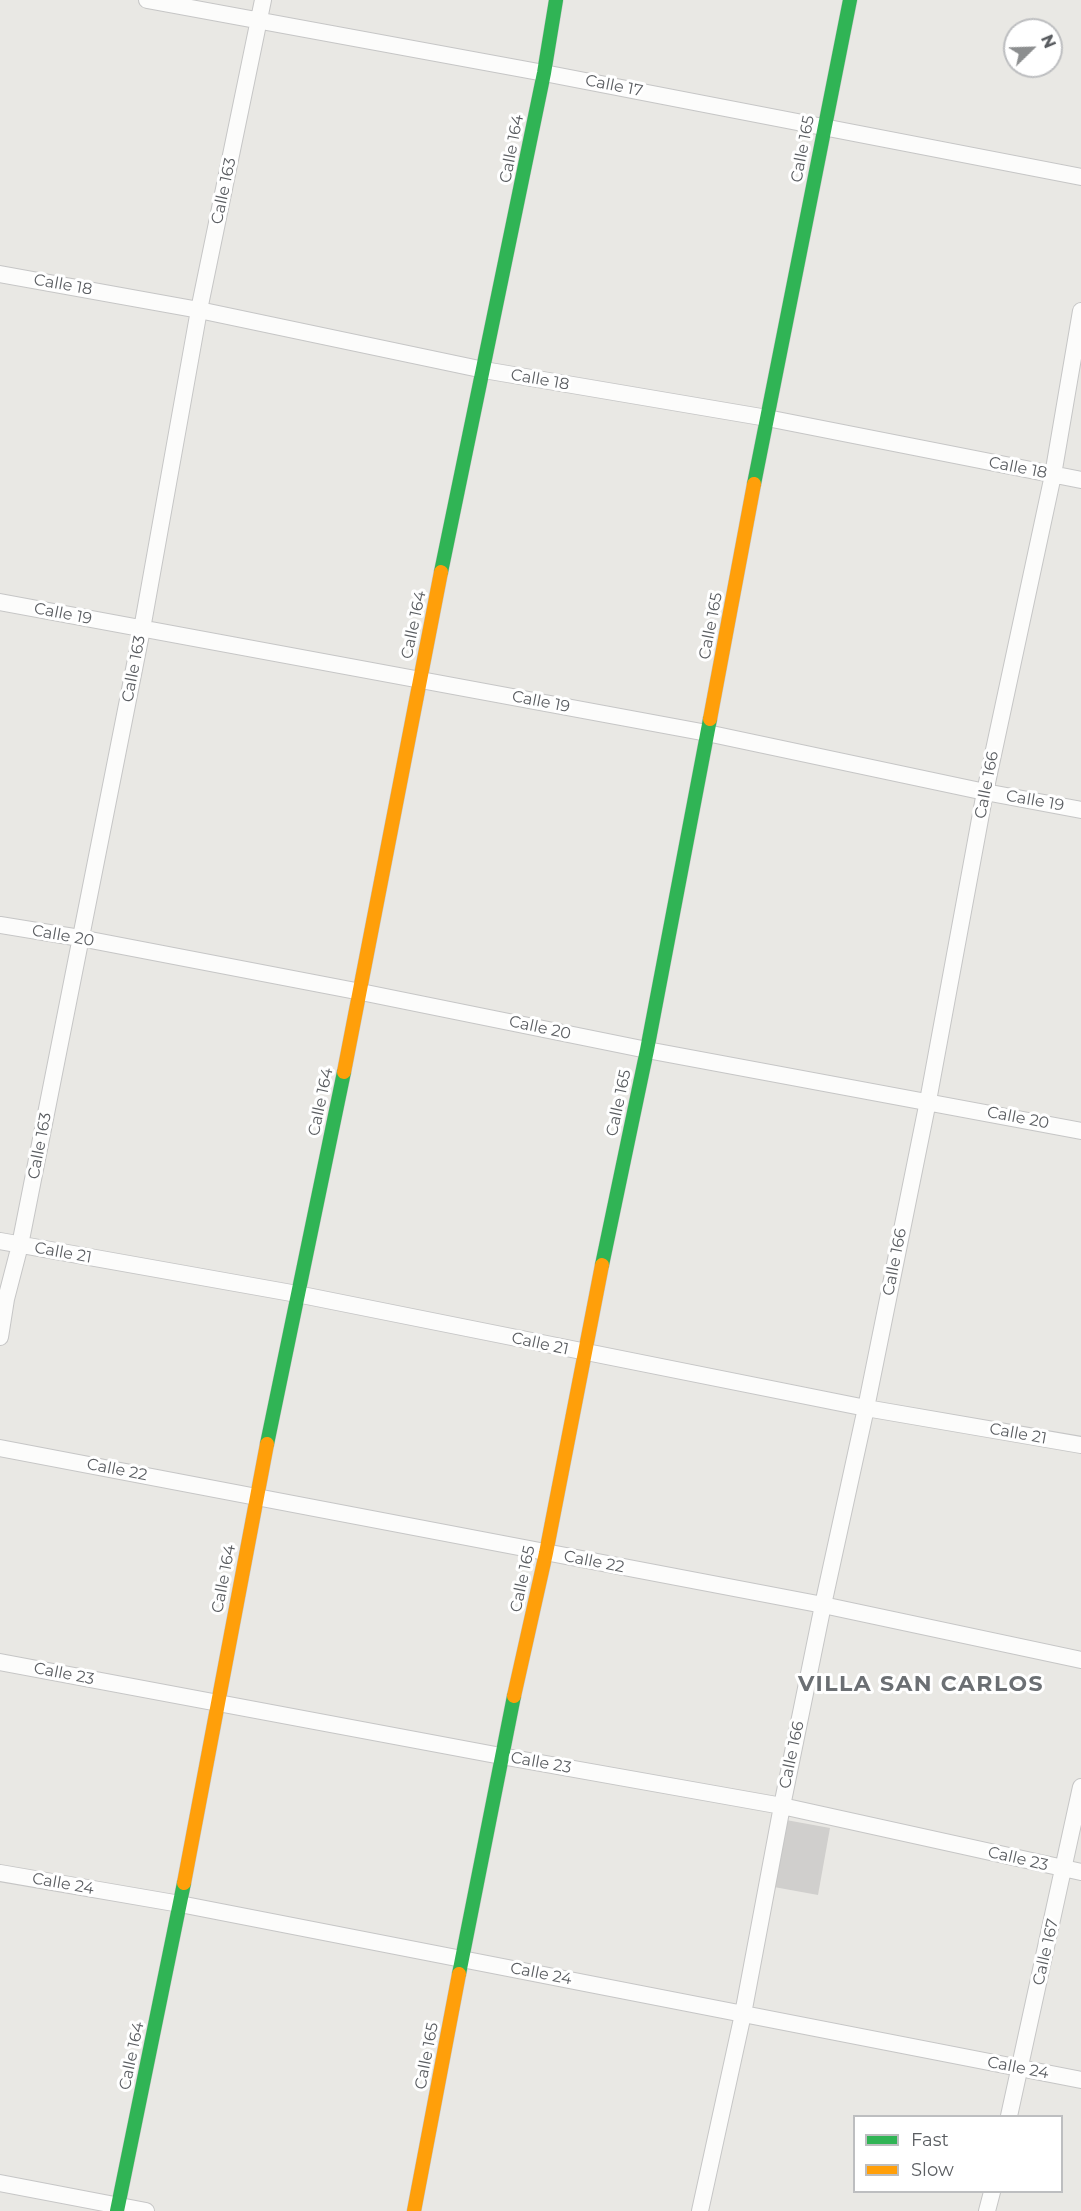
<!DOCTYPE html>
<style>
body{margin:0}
#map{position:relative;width:1081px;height:2211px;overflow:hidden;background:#e9e8e4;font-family:Montserrat,sans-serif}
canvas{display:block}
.legend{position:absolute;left:853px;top:2115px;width:210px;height:78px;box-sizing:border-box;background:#fff;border:2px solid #bdbec0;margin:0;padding:8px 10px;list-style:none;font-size:18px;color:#5a5d61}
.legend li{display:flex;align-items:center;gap:12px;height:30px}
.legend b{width:30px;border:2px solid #bdbec0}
.north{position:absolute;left:1003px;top:18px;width:60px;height:60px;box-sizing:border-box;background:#fff;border:2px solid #bdbec0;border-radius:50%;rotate:67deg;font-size:16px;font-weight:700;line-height:24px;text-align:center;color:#5a5d61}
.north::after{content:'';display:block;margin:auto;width:21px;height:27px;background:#8c8e8f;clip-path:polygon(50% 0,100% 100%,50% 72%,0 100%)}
</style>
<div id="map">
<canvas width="1081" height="2211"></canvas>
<ul class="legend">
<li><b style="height:8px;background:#30b455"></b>Fast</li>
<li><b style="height:8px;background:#ff9f0a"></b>Slow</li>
</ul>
<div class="north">N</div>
</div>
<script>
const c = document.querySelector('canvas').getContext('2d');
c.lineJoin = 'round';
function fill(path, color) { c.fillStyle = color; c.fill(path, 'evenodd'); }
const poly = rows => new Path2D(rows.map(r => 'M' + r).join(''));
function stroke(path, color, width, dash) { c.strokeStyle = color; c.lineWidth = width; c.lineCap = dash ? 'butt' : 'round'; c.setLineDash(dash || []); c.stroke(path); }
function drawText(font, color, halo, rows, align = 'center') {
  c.font = font + ' Montserrat,sans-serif'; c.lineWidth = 6; c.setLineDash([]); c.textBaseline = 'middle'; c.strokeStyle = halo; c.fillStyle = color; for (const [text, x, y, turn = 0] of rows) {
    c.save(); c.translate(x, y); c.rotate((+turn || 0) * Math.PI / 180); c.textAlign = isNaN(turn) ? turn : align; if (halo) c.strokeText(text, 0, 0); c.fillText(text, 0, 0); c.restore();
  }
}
const building = poly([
 [786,1820,830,1828,818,1895,774,1887]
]);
const street = poly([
 [147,0,544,73,1081,177],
 [0,274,199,310,484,370,767,418,1081,480],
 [0,602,707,733,985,792,1081,810],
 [0,925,80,938,361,992,647,1050,1081,1131],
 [0,1241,297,1294,866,1408,1081,1445],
 [0,1337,6,1299,20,1245,142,629,199,310,263,0],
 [0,1448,823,1605,1081,1660],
 [0,1662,501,1756,782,1806,1081,1872],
 [0,1873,180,1904,1081,2080],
 [1009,2116,1081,1787],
 [0,2183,146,2211],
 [700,2211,743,2014,782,1806,823,1605,866,1408,928,1101,985,792,1053,475,1081,311],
 [987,2211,992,2192]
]);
const fast = poly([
 [754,484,850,0],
 [441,572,544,73,556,0],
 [602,1265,647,1050,710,719],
 [267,1444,344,1072],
 [459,1974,514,1696],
 [117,2211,184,1883]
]);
const slow = poly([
 [710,719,754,484],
 [344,1072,441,572],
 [514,1696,546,1553,602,1265],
 [184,1883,267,1444],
 [414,2211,459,1974]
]);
const streetNames = [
 ["Calle 17",614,86,11],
 ["Calle 164",512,149,-79],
 ["Calle 165",803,149,-79],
 ["Calle 163",224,191,-78],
 ["Calle 18",63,285,10],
 ["Calle 18",540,380,10],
 ["Calle 18",1018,468,11],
 ["Calle 19",63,614,11],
 ["Calle 164",414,625,-78],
 ["Calle 165",711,626,-79],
 ["Calle 163",134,669,-79],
 ["Calle 19",541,702,11],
 ["Calle 166",987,785,-79],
 ["Calle 19",1035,801,10],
 ["Calle 20",63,936,10],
 ["Calle 20",540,1028,12],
 ["Calle 164",321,1102,-78],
 ["Calle 165",619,1103,-78],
 ["Calle 20",1018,1118,11],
 ["Calle 163",40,1146,-79],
 ["Calle 21",63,1253,10],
 ["Calle 166",895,1262,-79],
 ["Calle 21",540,1344,12],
 ["Calle 21",1018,1434,10],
 ["Calle 22",117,1470,11],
 ["Calle 22",594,1562,11],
 ["Calle 164",224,1579,-79],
 ["Calle 165",523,1579,-78],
 ["Calle 23",64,1674,11],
 ["Calle 166",792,1755,-78],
 ["Calle 23",541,1763,10],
 ["Calle 23",1018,1859,13],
 ["Calle 24",63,1884,10],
 ["Calle 167",1046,1952,-77],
 ["Calle 24",541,1974,11],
 ["Calle 164",132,2056,-78],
 ["Calle 165",427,2056,-79],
 ["Calle 24",1018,2068,11]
];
const districtNames = [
 ["VILLA SAN CARLOS",921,1685]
];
fill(building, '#d0cfcd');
stroke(street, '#c6c6c6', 18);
stroke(fast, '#c6c6c6', 15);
stroke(slow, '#c6c6c6', 15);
stroke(street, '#fcfcfb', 16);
stroke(fast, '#30b455', 14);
stroke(slow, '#ff9f0a', 14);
drawText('16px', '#5a5d61', '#fff', streetNames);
c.letterSpacing = '1.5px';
drawText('bold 22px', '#6b6f73', '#fff', districtNames);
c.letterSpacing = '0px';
</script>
